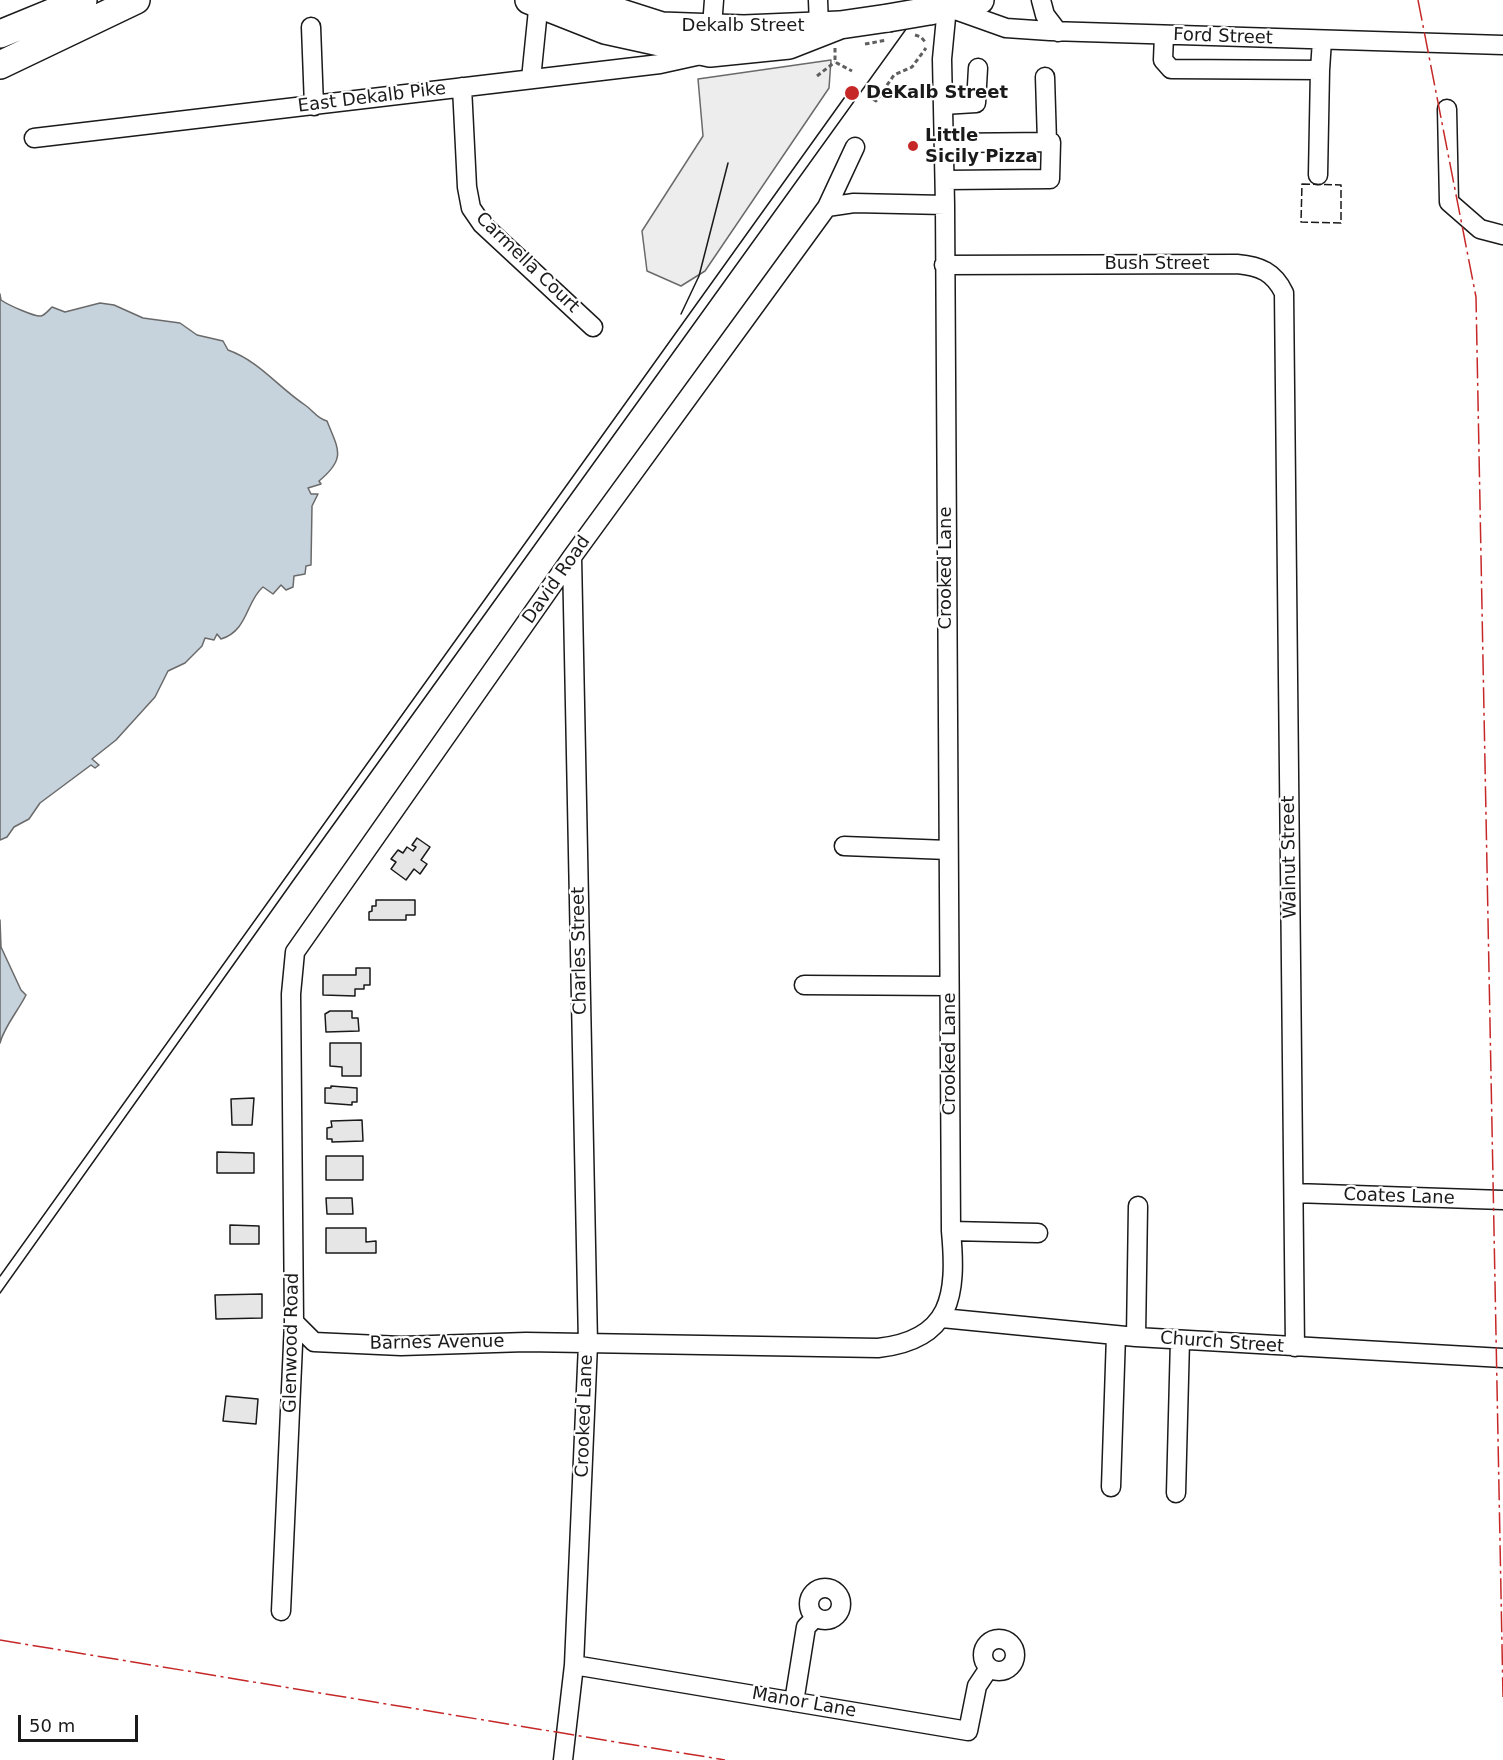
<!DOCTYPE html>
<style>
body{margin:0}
#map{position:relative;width:1503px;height:1760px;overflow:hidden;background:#fff;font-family:"DejaVu Sans",sans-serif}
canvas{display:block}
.scale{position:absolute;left:18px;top:1715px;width:120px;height:27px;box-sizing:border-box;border:3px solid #1a1a1a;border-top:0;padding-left:8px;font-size:18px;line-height:21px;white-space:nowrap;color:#1a1a1a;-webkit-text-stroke:4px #fff;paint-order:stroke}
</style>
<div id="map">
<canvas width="1503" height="1760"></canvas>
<div class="scale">50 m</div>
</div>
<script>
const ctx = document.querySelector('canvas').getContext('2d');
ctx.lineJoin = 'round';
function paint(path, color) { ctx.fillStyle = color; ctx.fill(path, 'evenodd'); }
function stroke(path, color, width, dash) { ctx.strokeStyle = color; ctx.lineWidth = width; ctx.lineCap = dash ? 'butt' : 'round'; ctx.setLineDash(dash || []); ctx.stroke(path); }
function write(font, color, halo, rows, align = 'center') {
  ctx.font = font + ' "DejaVu Sans",sans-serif'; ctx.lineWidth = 4.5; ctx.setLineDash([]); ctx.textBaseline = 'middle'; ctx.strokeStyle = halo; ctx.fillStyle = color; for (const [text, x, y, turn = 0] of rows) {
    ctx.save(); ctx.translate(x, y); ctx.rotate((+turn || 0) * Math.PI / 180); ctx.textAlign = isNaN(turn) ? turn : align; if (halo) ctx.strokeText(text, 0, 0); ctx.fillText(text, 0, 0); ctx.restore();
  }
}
const parking = new Path2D(`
 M831 60 829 88 705 271 681 286 647 271 642 231 703 136 698 79Z`);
paint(parking, '#ededed');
stroke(parking, '#6a6a6a', 1.5);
const water = new Path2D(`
 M0 294 1 300C8 305 35 317 41 316 45 315 49 310 52 307L65 312 100 303 114 305 143 318 180 323 197 335 223 341 228 350C259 361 278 387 305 405 314 411 316 418 327 421 338 449 347 458 319 481L321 484 308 488 311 494H318L312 506 311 565 306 566 305 574 294 576 293 587 286 590 281 585 273 594 263 587C246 601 248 631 221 639L217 634 214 640 205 638 202 646 185 663 168 671 155 697 116 740 92 759 99 765 95 768 91 765 40 803 29 819 14 827 7 837 0 840Z
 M0 920 1 947 21 990 26 995C18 1011 4 1027 0 1043Z`);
paint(water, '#c6d2dc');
stroke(water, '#6a6a6a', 1.5);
const building = new Path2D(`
 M417 838 430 847 421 860 427 864 420 874 414 869 406 880 391 869 396 862 391 859 398 850 403 853 407 847 413 851 416 847 412 845Z
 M376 900H415V915H406V920H369V912L372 911V906H376Z
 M356 968H370V985H364V989H355V996L323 995V975H356Z
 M330 1011H352V1018H358L359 1031 326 1032 325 1014Z
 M330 1043H361V1076H342V1067L330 1066Z
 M331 1086 357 1088V1102H352V1105L325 1103V1088H331Z
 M254 1098 252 1125H232L231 1099Z
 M362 1120 363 1141 332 1142V1139H327V1128L332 1127 331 1121Z
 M217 1152 254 1153V1173H217Z
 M326 1156H363V1180H326Z
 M326 1198H352L353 1214H327Z
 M230 1225 259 1226V1244H230Z
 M326 1228H366V1242L376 1241V1253H326Z
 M262 1294V1318L216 1319 215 1295Z
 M226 1396 258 1399 256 1424 223 1421Z`);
paint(building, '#e6e6e6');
stroke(building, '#1a1a1a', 1.5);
const minor = new Path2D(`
 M818 0 819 26
 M1041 0 1045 15 1058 32
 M311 27 314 106
 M1164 35 1163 60 1171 69 1320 70 1322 40
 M1045 77 1047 142
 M531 79 539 0
 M462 87 467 187 471 208 482 224 593 327
 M943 105 976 103 978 68
 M1447 109 1449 202 1480 229 1503 235
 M34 138 660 64 710 53 714 0
 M944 143 1051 142 1050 179 945 180
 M1318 175 1320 70
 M827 207 855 147
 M944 265 1237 264C1260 266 1274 272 1284 293L1295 1347
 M844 846 948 850
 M804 985 949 986
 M1294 1193 1503 1200
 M951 1231 1038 1233
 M942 1318 1136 1337 1503 1358
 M294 1322 314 1342 401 1346 526 1342 878 1348C952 1340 957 1295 951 1231L945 205 942 59 947 7 1006 28 1050 31 1503 45
 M1136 1337 1138 1206
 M1111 1487 1116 1335
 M1176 1493 1180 1340
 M809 1604a16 16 0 1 1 32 0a16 16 0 1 1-32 0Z
 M281 1611 294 1322 291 994 295 952 572 557 827 207 854 203 945 205
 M983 1655a16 16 0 1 1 32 0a16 16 0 1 1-32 0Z
 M574 1665 968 1731 977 1686 989 1668
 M794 1702 806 1627 816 1617
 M563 1760 574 1665 588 1344 572 557`);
const highway = new Path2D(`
 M529 0 605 30 710 53 789 45 840 25
 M580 0 662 26 744 29 840 25 888 18
 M929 11 980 0
 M0 34 83 0
 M0 65 136 0`);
stroke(minor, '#1a1a1a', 21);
stroke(highway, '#1a1a1a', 30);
stroke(new Path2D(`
 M915 35 921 37 926 43
 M835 48V62L852 71
 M817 76 835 62
 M867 95 876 101 894 75 912 67 926 48`), '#5f5f5f', 3, [4.5, 3]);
stroke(minor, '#fff', 18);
stroke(highway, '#fff', 27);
stroke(new Path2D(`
 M895 29 916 0
 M681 314 699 276 728 163
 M0 1276 847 94
 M0 1293 295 878 927 0`), '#1a1a1a', 1.5);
const highwayBridge = new Path2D(`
 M888 18 929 11`);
stroke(highwayBridge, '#1a1a1a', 30, []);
stroke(new Path2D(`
 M865 44 887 40`), '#5f5f5f', 3, [4.5, 3]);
stroke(highwayBridge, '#fff', 27);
stroke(new Path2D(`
 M1302 184 1341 185V223L1301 222Z`), '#1a1a1a', 1.5, [8, 3]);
stroke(new Path2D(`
 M1418 0 1476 297 1503 1697
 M0 1640 725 1760`), '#c62828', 1.5, [21, 4.5, 3, 4.5]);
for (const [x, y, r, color] of [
 [852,93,8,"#c62828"],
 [913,146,6,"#c62828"]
]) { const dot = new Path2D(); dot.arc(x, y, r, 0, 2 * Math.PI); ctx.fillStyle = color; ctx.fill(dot); stroke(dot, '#fff', 2); }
write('18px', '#1a1a1a', '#fff', [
 ["Dekalb Street",743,26],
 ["Ford Street",1223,37,2],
 ["East Dekalb Pike",372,98,-7],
 ["Carmella Court",527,263,44],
 ["Bush Street",1157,264],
 ["Crooked Lane",946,568,-90],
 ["David Road",557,580,-55],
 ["Walnut Street",1290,857,-91],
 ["Charles Street",580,951,-91],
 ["Crooked Lane",950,1054,-90],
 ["Coates Lane",1399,1197,2],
 ["Glenwood Road",292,1343,-89],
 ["Barnes Avenue",437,1343,-1],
 ["Church Street",1222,1343,4],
 ["Crooked Lane",585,1416,-88],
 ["Manor Lane",804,1703,10]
]);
write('bold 18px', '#1a1a1a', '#fff', [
 ["DeKalb Street",866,93],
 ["Little",925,136],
 ["Sicily Pizza",925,157]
], 'left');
</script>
